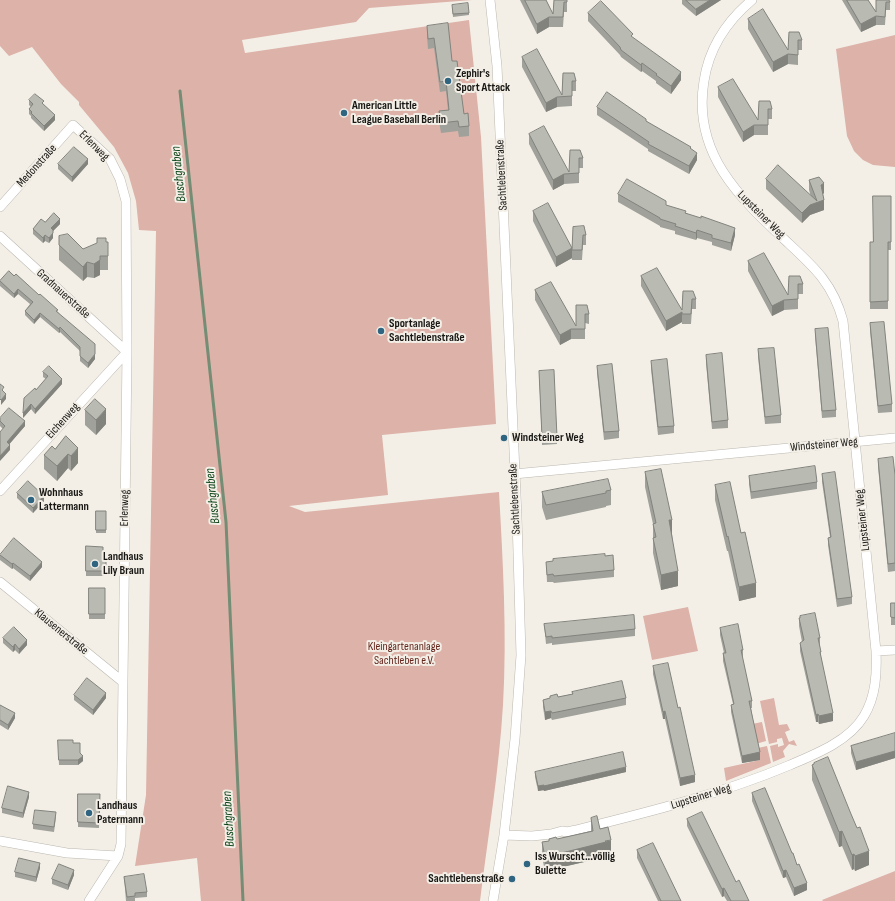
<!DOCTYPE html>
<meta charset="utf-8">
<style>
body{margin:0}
canvas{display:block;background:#f3efe7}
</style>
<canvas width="895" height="901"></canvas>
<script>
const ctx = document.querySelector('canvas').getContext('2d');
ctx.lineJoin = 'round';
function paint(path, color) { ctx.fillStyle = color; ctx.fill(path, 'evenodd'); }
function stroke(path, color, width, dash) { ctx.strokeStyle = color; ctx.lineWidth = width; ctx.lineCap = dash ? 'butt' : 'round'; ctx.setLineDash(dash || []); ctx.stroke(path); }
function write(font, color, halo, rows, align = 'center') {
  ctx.font = font + ' "Sofia Sans Condensed",sans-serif'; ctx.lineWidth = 4; ctx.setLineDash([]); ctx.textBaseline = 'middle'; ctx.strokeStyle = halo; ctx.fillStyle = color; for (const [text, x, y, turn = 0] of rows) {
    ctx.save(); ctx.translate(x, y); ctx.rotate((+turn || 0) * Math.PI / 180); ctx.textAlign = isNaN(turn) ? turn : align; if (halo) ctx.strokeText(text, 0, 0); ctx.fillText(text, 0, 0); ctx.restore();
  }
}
paint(new Path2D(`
 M0 0H472L369 8 356 22 242 40 245 53 469 20 481 137 496 424 382 435 388 495 289 506 305 512 499 492C503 563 507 634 503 705 499 771 488 836 480 901H201L197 858 135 866 146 795 156 231 139 230 136 201 128 173 114 147 79 105V102L61 84 32 47 9 56 0 46Z
 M895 35V167L873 165 863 160 854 151 847 136 836 49Z
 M688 607 698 651 652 660 643 616Z
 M774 698 779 725 787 724 790 730 785 732 789 742 794 740 797 746 789 744 783 751 785 757 773 762 770 746 778 744V747L784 745 782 738 777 739V742L769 744 760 701Z
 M762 722 766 741 756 744 752 724Z
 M767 746 771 763 726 781 724 768 760 760 758 748Z
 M895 871V901H823L822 900Z`), '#ddb2a9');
stroke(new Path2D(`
 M180 91 226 522 243 901`), '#748d74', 3);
const street = new Path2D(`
 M490 0 497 66 517 518 521 655 515 739 504 835 493 901
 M0 207 73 125 110 159 120 179 126 201 127 352 121 844 118 856 89 901
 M0 236 127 352 0 491
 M514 474 895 438
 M0 582 123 682
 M876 651 895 650
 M504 835 532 836 551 834 562 831 567 832 576 830C649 812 721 794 790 765 816 754 849 741 864 716 876 696 877 673 876 651L843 321C833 283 813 266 786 241 739 197 692 153 704 81 709 48 727 21 752 0
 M0 841 67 853 118 856`);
stroke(street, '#bbb8b0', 10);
stroke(street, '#fff', 9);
paint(new Path2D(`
 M520 0H546L553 14 554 0 567 2V12H564L563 27H549L537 34Z
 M682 0H721L696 16 682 4Z
 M842 0H868L876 12V0L890 2V10H886L885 25H876L861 32Z
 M452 8 469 13V15L453 17Z
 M588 13 633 38 681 80 671 94 656 83V81L642 71 641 72 621 57 620 55 588 21Z
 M748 19 788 50 789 32 802 40V50H798V65L788 64 773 72 748 29Z
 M427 26 452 61 464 114 469 126V136L459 137 458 131 441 133 439 121V111L448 110 446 91 440 92 434 48 428 49 427 36Z
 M522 57 562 95 563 73 576 81V91H572V106L557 107 546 112 522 67Z
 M718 87 758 120 759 101 772 109V119H768V135H754L743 142 718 97Z
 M29 100 44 105 55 120 44 131 31 118V116L29 114V109L31 107 29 105Z
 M597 107 646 121 691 149 697 160 689 174 648 151V149L597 115Z
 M529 134 569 172 580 150 583 158V168H579V183L564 184 553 190 529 144Z
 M58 164H88L72 182 58 169Z
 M766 179 811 197 809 190V180L824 193 823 194 824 210 810 215 802 223 766 189Z
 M618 194 666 205 686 213 735 235 731 251 712 245V242L697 238 696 240 675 234V231L660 227V226L618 202Z
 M891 196V250H888V309H870V242H873Z
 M533 211 572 258 556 267 533 221Z
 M45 222 60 224 53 231V238L49 243 45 241 43 243 33 234V229Z
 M584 226 586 235V245H583L582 260H572V250Z
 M59 236 83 249 106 242H108V270H100V275L94 278 87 277 83 281 59 260Z
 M748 261 788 295 789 276 803 284V294H798V309L784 310 772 316 748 271Z
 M9 271 58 312 95 359 88 368 80 361V351L60 332 59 333 40 317 34 324 25 315V311L30 304 18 294 14 298 0 286V281Z
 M641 276 682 310 683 291 696 299V309H692L691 324H682V322L666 331 641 286Z
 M535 290 576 326V305L589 314V324L585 323V339H571L560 345 535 300Z
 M870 323 892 404V412L878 413 870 331Z
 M815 329 836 410V417L822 418 815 336Z
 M758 349 781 415V423L765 424 758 357Z
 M706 355 728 420V428L712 429 706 363Z
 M651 361 674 426V433L658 435 651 369Z
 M597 366 619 431V438L604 440 597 373Z
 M539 371 557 437V444L542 445Z
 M43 372 62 384 35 414 31 409 23 418 36 390 46 379 43 377Z
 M85 410 106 424 96 435 85 425Z
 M0 418 25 426 9 444 10 450 3 429 0 426Z
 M66 436 78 463 71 471 68 468 57 481 44 469V455L55 449Z
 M878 459 895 475V571L888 572 878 467Z
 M645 472 672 534 678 586 661 590 653 553V524L645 487Z
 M822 474 852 597V604L837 607 828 545V538L830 537 822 482Z
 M749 476 817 482V489L751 499 749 484Z
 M715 485 741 533 756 597 739 601 728 551H727L715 500Z
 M611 490V505L606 506V507L546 520 542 507V492Z
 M17 493 44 501 33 513 17 498Z
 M96 511H106V533H96Z
 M86 546 103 559H106V576H86Z
 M0 555 42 567 30 581 13 568 12 569 0 560Z
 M605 556 614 570V577L554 583 553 582H547L546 562Z
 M89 588H105V619H89Z
 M891 603H895V625H891Z
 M800 616 820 638V646L821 657 833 721 819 724 818 722H816L800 651V643L802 642 799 626V618H800Z
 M544 624 635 629V636L552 645V643L546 644Z
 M720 628 743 650V657H742L752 701V708H751L760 760 742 763 731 712V705L733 704 723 661V653H724L720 635Z
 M3 638 27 645 19 654 15 650 13 652 3 643Z
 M653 666 678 708 695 782 680 786 665 719H663L653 674Z
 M572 692 626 698V705L552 720 551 718 545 720 543 707V700L550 698V696L558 697 572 694Z
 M74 695 106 698 93 715 74 700Z
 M0 705 15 718 8 730 0 725Z
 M895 734V758L856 770 851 753V746Z
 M58 740 80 753 83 761 78 765H59Z
 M814 763 869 865 855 871 854 869 852 870 842 846 839 847 812 780V765L814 764Z
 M535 772H626L544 791V790L538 791 535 777Z
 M752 793 792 853 807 890 794 896 786 877 783 878 752 801Z
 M78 794H100L99 828 78 827Z
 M29 797 23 818 2 813V808Z
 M56 817 54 832 33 829V824Z
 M591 818 600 829 611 854 606 855V857L545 871 542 857V842L549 841V839H557L591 831Z
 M687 819 736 882 749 901H727L724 896 722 897 687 826Z
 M637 850 681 901H658L637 858Z
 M40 868 36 882 15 877V872Z
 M74 875 68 890 52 884V879Z
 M124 877 147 892V897L135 898V901H126Z`), '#9fa19a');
paint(new Path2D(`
 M710 0H721L696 16V9Z
 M876 16V25L861 32V24Z
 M549 17V27L537 34V24Z
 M788 54V64L773 72V62Z
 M642 63V71L641 72V65Z
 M681 72V80L671 94V86Z
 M557 97V107L546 112V103Z
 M55 115V120L44 131V126Z
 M754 125V135L743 142V132Z
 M697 153V160L689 174V166Z
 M88 159V164L72 182V177Z
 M564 174V184L553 190V180Z
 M824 183V193L821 195V185Z
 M824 200V210L810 215 802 223V213L810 205Z
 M60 219V224L51 233V228Z
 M735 228V235L731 251V243Z
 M697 230V238L696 240V233Z
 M53 233V238L49 243V238Z
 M45 235V241L43 243V238Z
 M572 248V258L556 267V257Z
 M100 256V275L94 278V264Z
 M87 262V277L83 281V267Z
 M18 289V294L14 298V294Z
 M784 300V310L772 316V306Z
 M682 312V322L666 331V321Z
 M40 313V317L34 324V320Z
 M60 327V332L59 333V329Z
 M571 329V339L560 345V335Z
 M95 354V359L88 368V363Z
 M62 379V384L35 414V409Z
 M6 394V399L1 405V400Z
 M31 404V409L23 418V413Z
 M106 409V424L96 435V420Z
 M25 421V426L7 447V442Z
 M10 445V450L0 461V456Z
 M78 448V463L71 471V456Z
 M68 454V468L57 481V466Z
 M44 496V501L33 513V508Z
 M669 520H672V534L669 535Z
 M42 562V567L30 581V576Z
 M13 563V568L12 569V564Z
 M678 571V586L661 590V575Z
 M756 583V597L739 601V587Z
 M27 640V645L19 654V649Z
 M15 644V650L13 652V647Z
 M106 693V698L93 715V710Z
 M551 711V718L545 720V712Z
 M665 711V719H663V712Z
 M15 713V718L8 730V725Z
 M833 713V721L819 724V716Z
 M818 714V722H816V715Z
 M895 751V758L856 770V762Z
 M760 752V760L742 763V756Z
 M83 756V761L78 765V760Z
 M626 767V772L544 791V786Z
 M695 775V782L680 786V778Z
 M544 785V790L538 791V786Z
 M29 792V797L23 818V813Z
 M842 831V846L839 847V832Z
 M611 840V854L606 855V857L545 871V857Z
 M869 851V865L855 871V856Z
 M854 854V869L852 870V855Z
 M40 863V868L36 882V877Z
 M74 870V875L68 890V885Z
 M786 870V877L783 878V871Z
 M807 883V890L794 896V888Z
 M724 888V896L722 897V889Z`), '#82837d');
const building = new Path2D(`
 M525 0H546L553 14 554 0H567V2H564L563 17H549L537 24Z
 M686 0H710L696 9Z
 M847 0H868L876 12V0H889L890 2H886L885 17 876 16 861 24Z
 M601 1 633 34 631 36 681 72 671 86 656 75 657 74 642 63 641 65 621 50 620 47 588 13Z
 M468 3 469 13 453 14 452 5Z
 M763 9 788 50 789 32H799L802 40H798V55L788 54 773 62 748 19Z
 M448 23 452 61H457L464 114 468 113 469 126 459 127 458 121 441 123 439 111 449 110 446 81 440 82 434 38 428 39 427 26Z
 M537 49 562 95 563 73H574L576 81H572V96L557 97 546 103 522 57Z
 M733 79 758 120 759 101H770L772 109H768V125H754L743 132 718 87Z
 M607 92 646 119V121L691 147 690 148 697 153 689 166 648 144 649 142 597 107Z
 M35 94 44 101 42 103 55 115 44 126 31 113 32 112 29 109 33 104 29 100Z
 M544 126 569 172 570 150H580L583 158H579V173L564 174 553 180 529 134Z
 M74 147 88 159 72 177 58 164Z
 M778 165 817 201 809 180 819 177 824 183 821 185 824 200 810 205 802 213 766 179Z
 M627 179 666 201V205L686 211 685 213 701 218V216L735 228 731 243 712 238V235L697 230 696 233 675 226 676 224 660 219V218L618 194Z
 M873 196H891V242H888V301L870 302V242H873Z
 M548 203 572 248 556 257 533 211Z
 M54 213 60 219 51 228 53 230V233L49 238 45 235 43 238 33 229 41 219 45 222Z
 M584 226 586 235H583L582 250H572L573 227Z
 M68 234 83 249 97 243V238H106V242H108V256H100V260L94 264 87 262 83 267 59 245V236Z
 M764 253 788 295 789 276H800L803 284H798V299L784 300 772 306 748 261Z
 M657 268 682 310 683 291H693L696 299H692L691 314H682V312L666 321 641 276Z
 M9 271 14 276 16 274 39 295 40 294 58 310 56 311 95 344V354L88 363 80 356V347L60 327 59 329 40 313 34 320 25 311 33 302 18 289 14 294 0 281Z
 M551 282 576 326V305H587L589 314H585V329H571L560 335 535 290Z
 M884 322 892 404 878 406 870 323Z
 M828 328 836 410 822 411 815 329Z
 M774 348 781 415 765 417 758 349Z
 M722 353 728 420 712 422 706 355Z
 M667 359 674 426 658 427 651 361Z
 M612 364 619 431 604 432 597 366Z
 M49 366 62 379 35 409 31 404 23 413 24 398 35 388 36 390 48 376 43 372Z
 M554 370 557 437H542L539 371Z
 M0 384 4 387 2 390 6 394 1 400 0 399Z
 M95 399 106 409 96 420 85 410Z
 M9 408 25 421 7 442 10 445 0 456V432L5 426 0 421V418Z
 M66 436 78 448 71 456 68 454 57 466 44 455 52 446 55 449Z
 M893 457 895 475V563L888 564 878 459Z
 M815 466 817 482 751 492 749 476Z
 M661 469 672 520H669L678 571 661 575 653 538 656 537 653 524 656 523 645 472Z
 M835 472 852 597 837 599 828 538 831 537 822 474Z
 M608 479 611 490 606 491V493L546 505 542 492Z
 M28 481 44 496 33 508 17 493Z
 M730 482 741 533 745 532 756 583 739 587 728 536 727 537 715 485Z
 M96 511H106V530H96Z
 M14 538 42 562 30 576 13 563 12 564 0 555Z
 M86 546 103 547V559H106V571H86Z
 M605 554V556L613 555 614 570 554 576 553 574 547 575 546 562 553 561V559Z
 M89 588H105V614H89Z
 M891 603H895V618L891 617Z
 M815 613 820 638H818L821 652H820L833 713 819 716 818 714 816 715 800 643 804 640 799 618H800V616Z
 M634 615 635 629 552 638V636L546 637 544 624Z
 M738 624 743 650H741L752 701H749L760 752 742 756 731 705 734 704 723 653H726L720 628Z
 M14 627 27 640 19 649 15 644 13 647 3 638Z
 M668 663 678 708 680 707 695 775 680 778 665 711 663 712 653 666Z
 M87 678 106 693 93 710 74 695Z
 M622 681 626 698 552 713 551 711 545 712 543 700 550 698V696L557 694 558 697 573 694 572 692Z
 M0 705 15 713 8 725 0 720Z
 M895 733V751L856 762 851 746Z
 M58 740H73V743H80V753L83 756 78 760H59Z
 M623 752 626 767 544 786V785L538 786 535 772Z
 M828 757 851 814 857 828 860 827 869 851 855 856 854 854 852 855 842 831 839 832 812 765 814 764V763Z
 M8 786 29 792 23 813 2 808Z
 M765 788 792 853H793L797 865 799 864 807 883 794 888 786 870 783 871 752 793Z
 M78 794H100L99 823 78 822Z
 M35 810 56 812 54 827 33 824Z
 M702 812 736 882 739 880 749 901H731L724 888 722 889 687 819Z
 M597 816 600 829 608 827 611 840 605 841 606 842 545 857 542 842 549 841V839L556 837 557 839 593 831 591 818Z
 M653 843 681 901H661L637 850Z
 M19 858 40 863 36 877 15 872Z
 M59 864 74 870 68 885 52 879Z
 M144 874 147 892 135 893V896L127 897 124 877Z`);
paint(building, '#b9bbb3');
stroke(building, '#82837d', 1);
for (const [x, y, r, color] of [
 [448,81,4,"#2f6580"],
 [344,113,4,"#2f6580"],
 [381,331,4,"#2f6580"],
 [504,438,4,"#2f6580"],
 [31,500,4,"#2f6580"],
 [95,564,4,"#2f6580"],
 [89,813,4,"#2f6580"],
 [527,864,4,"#2f6580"],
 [512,879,4,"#2f6580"]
]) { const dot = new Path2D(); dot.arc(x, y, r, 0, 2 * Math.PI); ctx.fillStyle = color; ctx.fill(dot); stroke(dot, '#f3efe7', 1.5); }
write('bold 12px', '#181714', '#f3efe7', [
 ["Zephir's",456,74],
 ["Sport Attack",456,88],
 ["American Little",352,106],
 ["League Baseball Berlin",352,120],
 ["Sportanlage",389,324],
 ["Sachtlebenstraße",389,338],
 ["Windsteiner Weg",512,438],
 ["Wohnhaus",39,493],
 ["Lattermann",39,507],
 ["Landhaus",103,557],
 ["Lily Braun",103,571],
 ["Landhaus",97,806],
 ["Patermann",97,820],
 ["Iss Wurscht...völlig",535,857],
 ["Bulette",535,871],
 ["Sachtlebenstraße",504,879,"right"]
], 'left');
write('12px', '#181714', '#f3efe7', [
 ["Erlenweg",94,146,45],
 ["Medonstraße",37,166,-48],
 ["Sachtlebenstraße",502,175,-93],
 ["Lupsteiner Weg",761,215,45],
 ["Gradnauerstraße",63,294,42],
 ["Eichenweg",63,421,-48],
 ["Windsteiner Weg",824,445,-5],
 ["Sachtlebenstraße",515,499,-93],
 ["Erlenweg",125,508,-89],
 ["Lupsteiner Weg",863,520,-96],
 ["Klausenerstraße",61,632,39],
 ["Lupsteiner Weg",701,797,-17]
]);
write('12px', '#64251c', '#f3efe7', [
 ["Kleingartenanlage",404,647],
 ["Sachtleben e.V.",404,661]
]);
write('italic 13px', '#003b0e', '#f3efe7', [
 ["Buschgraben",179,174,-96],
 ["Buschgraben",213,496,-96],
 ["Buschgraben",229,819,-93]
]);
</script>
